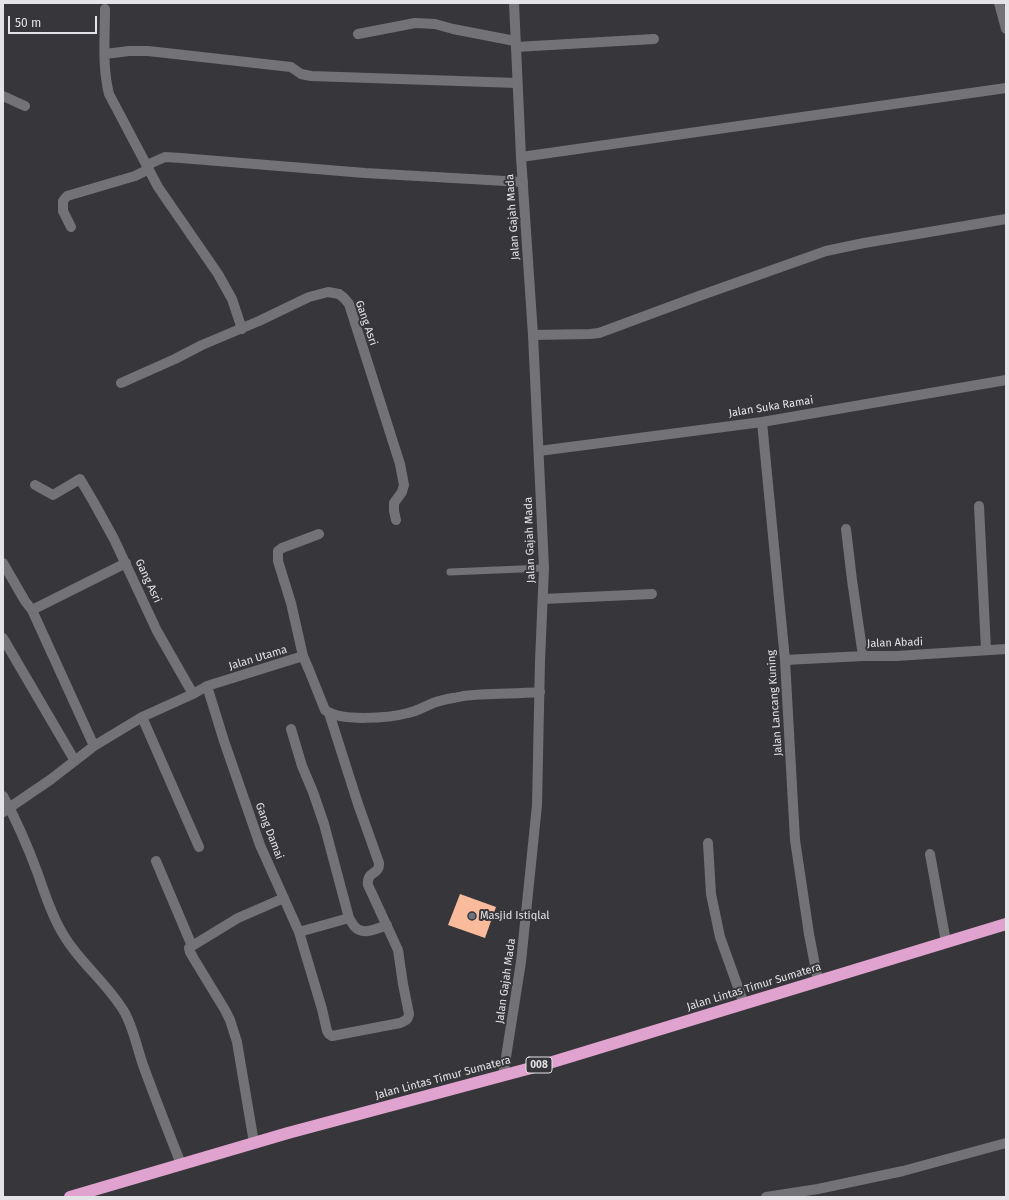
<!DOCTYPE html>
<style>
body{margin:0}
#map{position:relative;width:1009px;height:1200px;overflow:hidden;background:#37363a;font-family:"Fira Sans",sans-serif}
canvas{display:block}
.frame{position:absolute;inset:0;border:4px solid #e4e3e6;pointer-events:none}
.scale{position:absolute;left:8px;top:16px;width:89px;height:18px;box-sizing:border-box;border:2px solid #e4e3e6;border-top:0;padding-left:5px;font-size:12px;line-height:14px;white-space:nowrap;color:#e4e3e6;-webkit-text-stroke:3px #37363a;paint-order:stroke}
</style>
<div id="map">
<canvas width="1009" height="1200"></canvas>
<div class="frame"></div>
<div class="scale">50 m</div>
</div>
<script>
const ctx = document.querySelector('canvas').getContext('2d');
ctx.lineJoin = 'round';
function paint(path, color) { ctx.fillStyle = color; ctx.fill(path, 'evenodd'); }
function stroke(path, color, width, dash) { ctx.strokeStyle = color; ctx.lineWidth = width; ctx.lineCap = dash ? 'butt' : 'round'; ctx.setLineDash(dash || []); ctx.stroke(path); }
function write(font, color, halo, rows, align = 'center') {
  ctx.font = font + ' "Fira Sans",sans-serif'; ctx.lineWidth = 4; ctx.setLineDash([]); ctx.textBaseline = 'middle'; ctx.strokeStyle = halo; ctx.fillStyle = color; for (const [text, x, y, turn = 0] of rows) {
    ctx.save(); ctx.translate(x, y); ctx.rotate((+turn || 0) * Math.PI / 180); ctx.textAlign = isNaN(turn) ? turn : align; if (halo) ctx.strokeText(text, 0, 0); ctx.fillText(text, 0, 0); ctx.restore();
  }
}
paint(new Path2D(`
 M460 894 496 907 485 938 448 925Z`), '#f9bb9b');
stroke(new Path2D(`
 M450 572 544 568`), '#737277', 7);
stroke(new Path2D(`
 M999 3 1006 29
 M105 9C105 37 102 66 109 94L158 187 218 274 232 299 242 329
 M358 34 415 23 435 24 453 29 515 41
 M516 47 654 39
 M105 54 129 51H148L291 67 301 74 311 76 517 83
 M3 96 25 106
 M521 157 1006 88
 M147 165 165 157 181 158 365 173 523 182
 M71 227 63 211V201L67 196 135 176 149 169
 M533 335 590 334 599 333 699 296 826 251 864 243 1006 219
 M121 383 175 359 202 345 259 321 309 297 328 292 339 294 344 298 349 304 400 464 404 485 402 492 394 503V511L396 520
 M762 422 785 660 795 840 809 934 818 981
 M539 451 762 422 1006 380
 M35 485 53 495 80 479 93 501 114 539 157 631 193 694
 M979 506 986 650
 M846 529 852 580 863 656
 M3 563 25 601 32 610 94 746
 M543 599 652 594
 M32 610 126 563
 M3 638 75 761
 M303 656 291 603 278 561V551L282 548 319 534
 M785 660 863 656H896L1006 649
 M207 686 224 741 260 845 299 932 322 1009 327 1031 329 1034 332 1036 400 1023C405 1021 408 1020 409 1014L403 984 398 950 368 885C366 871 380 875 379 863L358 804 329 713
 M142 717 199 847
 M291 729 302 766 313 792 324 824 349 918C351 921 353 925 355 927 363 936 378 928 387 925
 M3 796C17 821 28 847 38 874 44 892 50 910 59 927 76 960 107 982 125 1013 134 1030 137 1048 143 1065 155 1098 168 1131 181 1164
 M3 812 50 780 94 746 142 717 193 694 207 686 303 656 309 670 325 710C341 722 389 718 408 713 418 711 427 705 436 702 445 699 455 698 463 696 487 693 515 694 540 692
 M708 843 711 894 720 937 744 1004
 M930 854 946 942
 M156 861 192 946
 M299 932 349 918
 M254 1143 237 1042 230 1020 225 1010 194 959 190 952 189 948 192 946 238 918 284 898
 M766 1197 818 1189 903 1171 1006 1143`), '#737277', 10);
stroke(new Path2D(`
 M503 1076 521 962 537 805 540 661 544 568 533 335 521 157 514 3`), '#737277', 10);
stroke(new Path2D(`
 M70 1197 288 1133 546 1064 1006 924`), '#e0a2ce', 12);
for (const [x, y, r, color] of [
 [472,916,4,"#6b7280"]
]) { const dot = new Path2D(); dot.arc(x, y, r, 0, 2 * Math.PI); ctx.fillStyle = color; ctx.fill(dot); stroke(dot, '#37363a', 1.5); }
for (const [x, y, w] of [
 [539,1065,26]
]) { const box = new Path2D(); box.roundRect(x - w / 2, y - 8, w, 16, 3); ctx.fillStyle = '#37363a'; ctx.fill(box); stroke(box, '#e4e3e6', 1); }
write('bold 10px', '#e4e3e6', null, [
 ["008",539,1065]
]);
write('11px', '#e4e3e6', '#37363a', [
 ["Jalan Gajah Mada",513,217,-94],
 ["Gang Asri",366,323,71],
 ["Jalan Suka Ramai",771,407,-9],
 ["Jalan Gajah Mada",530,540,-92],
 ["Gang Asri",148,581,65],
 ["Jalan Abadi",895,643,-2],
 ["Jalan Utama",258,658,-17],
 ["Jalan Lancang Kuning",775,703,-94],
 ["Gang Damai",269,831,69],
 ["Jalan Gajah Mada",506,981,-82],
 ["Jalan Lintas Timur Sumatera",754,987,-17],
 ["Jalan Lintas Timur Sumatera",443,1078,-15]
]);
write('11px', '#e4e3e6', '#37363a', [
 ["Masjid Istiqlal",480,916]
], 'left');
</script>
